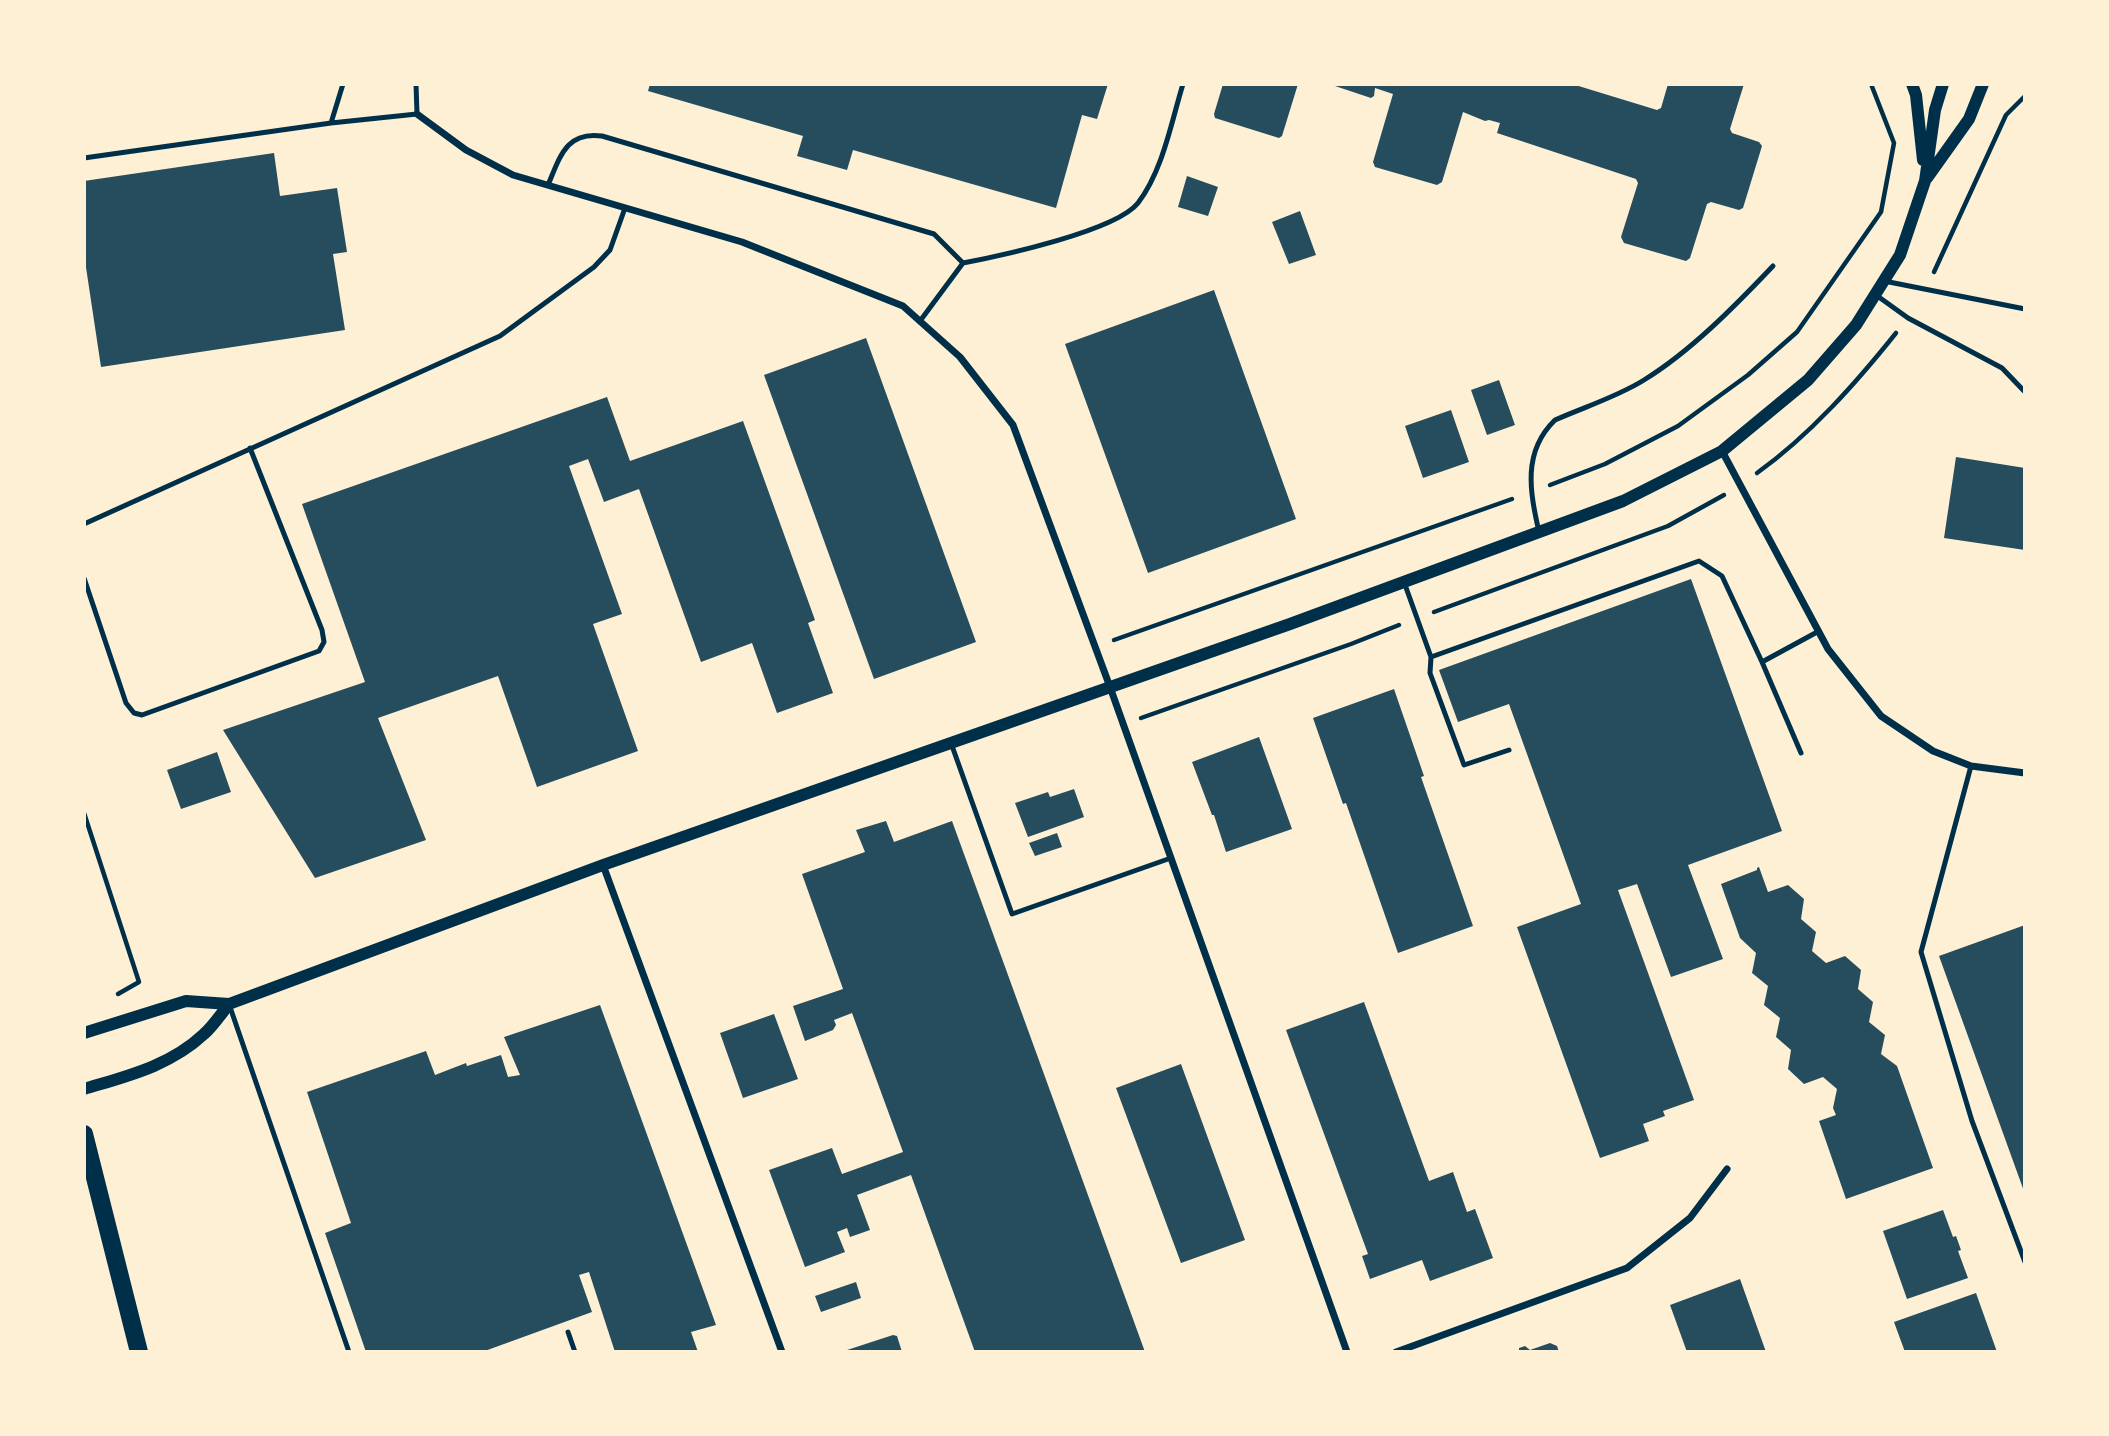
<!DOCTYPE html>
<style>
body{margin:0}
#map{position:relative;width:2109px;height:1436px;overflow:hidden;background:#fdf0d5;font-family:"IBM Plex Sans",sans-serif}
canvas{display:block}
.frame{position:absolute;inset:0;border:86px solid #fdf0d5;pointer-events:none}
</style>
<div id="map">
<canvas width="2109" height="1436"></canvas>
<div class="frame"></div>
</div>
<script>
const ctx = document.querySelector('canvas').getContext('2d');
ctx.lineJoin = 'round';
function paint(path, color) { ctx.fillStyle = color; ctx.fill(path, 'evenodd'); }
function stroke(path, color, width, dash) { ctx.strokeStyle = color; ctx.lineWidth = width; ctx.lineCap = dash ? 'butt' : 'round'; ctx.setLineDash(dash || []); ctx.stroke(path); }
paint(new Path2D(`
 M650 84H1108L1097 119 1082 115 1056 208 853 150 847 170 797 156 803 136 648 91Z
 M1223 84H1298L1282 136 1279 138 1215 118 1214 114Z
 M1329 84H1572L1657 110 1661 108 1668 84H1744L1730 129 1732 133 1759 142 1762 146 1743 208 1739 210 1711 202 1707 204 1690 258 1686 261 1624 243 1621 237 1638 183 1636 179 1497 133 1500 123 1489 120 1485 121 1463 112 1442 182 1437 185 1375 167 1373 162 1393 94 1375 88 1374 96 1371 98Z
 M274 153 280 196 337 188 347 252 333 254 345 330 101 367 84 254V181Z
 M1187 176 1218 187 1208 216 1178 207Z
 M1300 211 1316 255 1289 264 1272 222Z
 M1214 290 1296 519 1148 573 1065 344Z
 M866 338 976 642 874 679 764 375Z
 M1499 380 1515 425 1487 435 1471 390Z
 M607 397 630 461 743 421 815 620 808 623 833 693 777 713 752 643 701 662 639 489 604 502 588 459 569 466 622 614 593 624 638 751 537 787 498 676 378 718 426 840 315 878 223 730 365 682 302 504Z
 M1451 410 1469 462 1423 478 1405 426Z
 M1956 457 2025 468V550L1944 538Z
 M1691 579 1782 831 1688 865 1723 959 1671 977 1637 884 1618 890 1694 1100 1663 1111 1665 1116 1643 1124 1649 1141 1600 1158 1517 927 1581 904 1509 704 1458 722 1439 670Z
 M1394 689 1424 776 1421 777 1473 926 1398 953 1346 803 1343 804 1313 718Z
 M1259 737 1292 829 1226 852 1214 815H1212L1192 762Z
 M217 752 231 792 181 809 167 770Z
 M1074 789 1084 817 1028 837 1015 803 1048 792 1050 797Z
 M886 821 894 842 952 821 1145 1352H975L911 1175 857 1195 870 1230 850 1237 847 1228 837 1232 845 1252 805 1267 769 1170 832 1148 842 1174 903 1152 852 1013 834 1020 836 1025 833 1030 805 1041 793 1006 843 989 802 874 865 852 856 830Z
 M1057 833 1062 847 1035 856 1029 843Z
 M1759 867 1768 892 1788 885 1804 899 1801 919 1816 932 1812 951 1826 963 1845 956 1861 970 1858 989 1873 1002 1869 1022 1885 1035 1881 1054 1897 1066 1933 1168 1846 1199 1819 1121 1836 1115 1833 1108 1837 1089 1823 1077 1804 1084 1788 1069 1791 1050 1776 1037 1780 1018 1764 1005 1768 986 1752 973 1756 953 1740 938 1721 884 1757 870V868Z
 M2025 925V1194L1939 956Z
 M1364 1002 1429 1181 1453 1172 1467 1212 1475 1209 1493 1258 1430 1281 1422 1260 1370 1279 1362 1256 1368 1254 1286 1030Z
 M600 1005 716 1325 691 1332 698 1352H615L589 1272 579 1275 592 1312 482 1352H366L325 1233 351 1223 307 1092 426 1051 435 1075 466 1063 467 1066 501 1055 508 1077 520 1075 504 1037Z
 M774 1014 798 1079 743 1098 720 1033Z
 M1181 1064 1245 1240 1181 1263 1116 1088Z
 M1943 1210 1953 1237 1956 1236 1961 1250 1958 1251 1968 1278 1907 1299 1883 1231Z
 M1740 1279 1766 1352H1687L1670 1305Z
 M856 1282 861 1298 821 1312 815 1296Z
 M1976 1293 1997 1352H1905L1894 1322Z
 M893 1335 897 1336 902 1352H841Z
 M1550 1343 1557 1346 1559 1352H1519V1348L1525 1346 1530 1350Z`), '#264d5e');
stroke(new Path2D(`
 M1934 272 2006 115 2025 96
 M1757 473C1810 435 1856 383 1896 333
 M1550 485 1605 464 1678 426 1748 375 1797 332 1881 212 1894 143 1871 84
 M1434 612 1668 526 1724 495
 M1114 640 1512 499
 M1141 718 1351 644 1399 625
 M84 813 139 982 118 994`), '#003049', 4.5);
stroke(new Path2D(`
 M331 123 343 84
 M84 158 331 123 417 114 416 84
 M548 185C560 157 566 131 602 136L934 234 963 263
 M1884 281 2025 309
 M1876 295 1908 318 2002 368 2025 392
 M920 321 963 263C1000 256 1116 231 1138 203 1163 170 1171 123 1183 84
 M84 524 500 336 594 267 610 250 625 208
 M1539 532C1530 492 1522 452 1555 420 1584 407 1617 397 1644 380 1691 351 1735 306 1773 266
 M84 578 126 703 134 713 142 715 319 651 324 642 322 630 250 448
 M1404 582 1431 657 1699 561 1722 576 1762 662 1819 631
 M1431 657 1430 673 1464 765 1509 750
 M1762 662 1801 753
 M951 743 1012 914 1171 858
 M1971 766 1921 952 1972 1121 2025 1262
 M230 1007 349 1352
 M568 1332 575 1352`), '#003049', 5);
stroke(new Path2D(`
 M417 114 466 150 513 175 742 242 903 306 960 357 1013 425 1110 687 1347 1352
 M1722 451 1828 649 1881 716 1933 751 1971 766 2025 773
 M603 865 782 1352
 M1396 1352 1627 1268 1690 1218 1727 1169`), '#003049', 7);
stroke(new Path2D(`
 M1912 84 1916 95 1923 160
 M1927 178 1969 119 1983 84
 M84 1033 186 1001 229 1004 603 865 1290 624 1623 501 1722 451 1808 380 1856 325 1900 255 1925 181 1935 110 1943 84
 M84 1089C127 1076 170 1066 204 1034 213 1026 221 1014 229 1004`), '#003049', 12);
stroke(new Path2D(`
 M84 1134 139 1352`), '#003049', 18);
</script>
